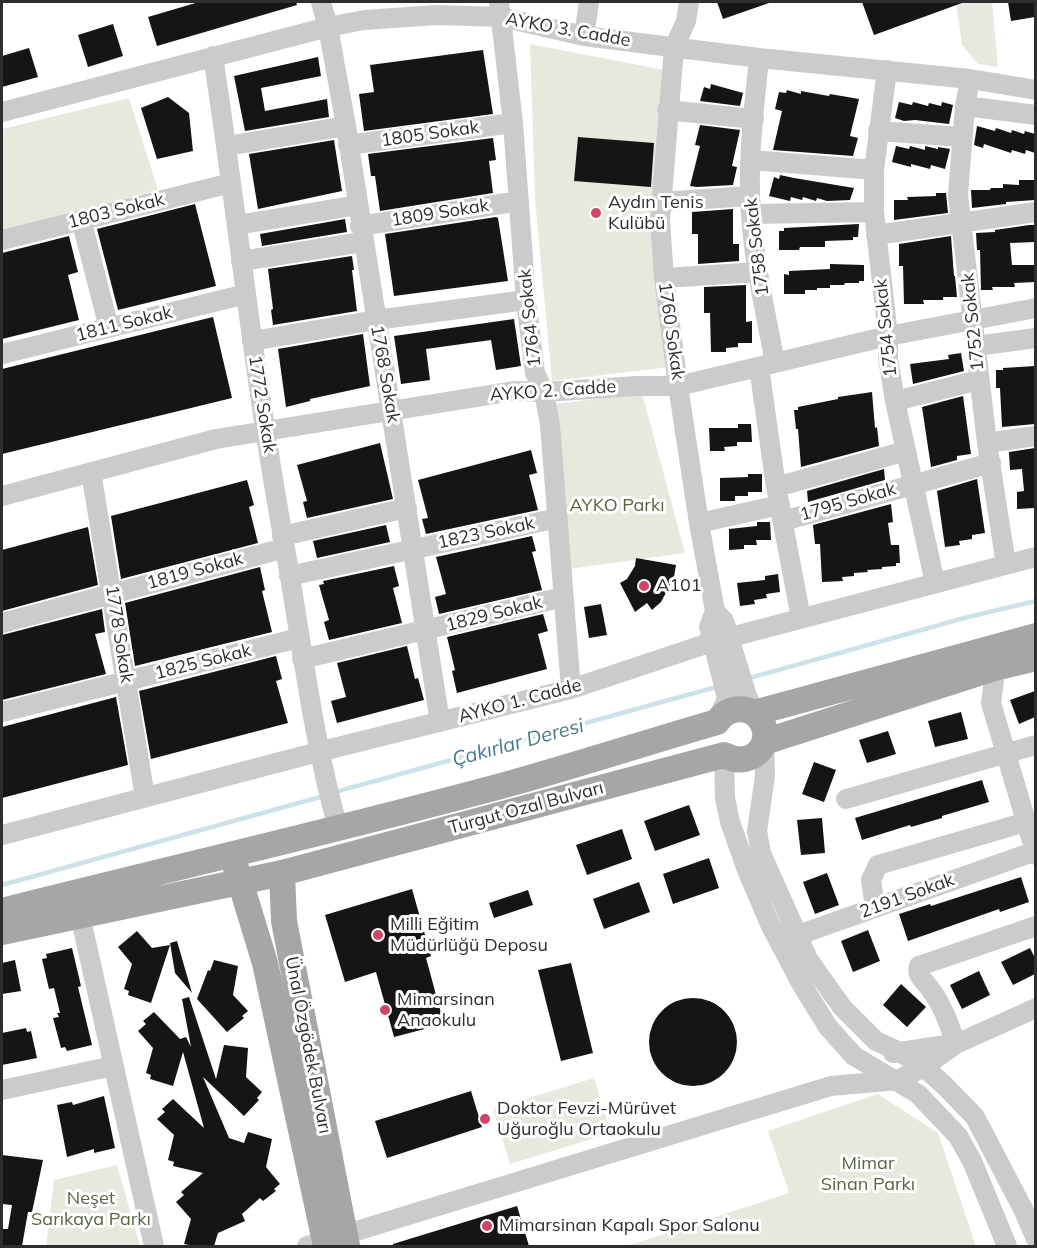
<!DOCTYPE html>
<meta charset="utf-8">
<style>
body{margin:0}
#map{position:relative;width:1037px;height:1248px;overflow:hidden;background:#fff;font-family:Mulish,sans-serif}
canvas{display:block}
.frame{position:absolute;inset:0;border:3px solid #2e2e2e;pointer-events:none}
</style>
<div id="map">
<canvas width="1037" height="1248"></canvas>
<div class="frame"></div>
</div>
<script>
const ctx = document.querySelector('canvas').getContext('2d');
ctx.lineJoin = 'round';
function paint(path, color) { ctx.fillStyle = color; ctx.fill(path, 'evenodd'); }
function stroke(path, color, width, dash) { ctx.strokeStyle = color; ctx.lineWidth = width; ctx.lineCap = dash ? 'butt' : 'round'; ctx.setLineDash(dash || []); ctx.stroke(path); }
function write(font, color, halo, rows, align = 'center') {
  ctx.font = font + ' Mulish,sans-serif'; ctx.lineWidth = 6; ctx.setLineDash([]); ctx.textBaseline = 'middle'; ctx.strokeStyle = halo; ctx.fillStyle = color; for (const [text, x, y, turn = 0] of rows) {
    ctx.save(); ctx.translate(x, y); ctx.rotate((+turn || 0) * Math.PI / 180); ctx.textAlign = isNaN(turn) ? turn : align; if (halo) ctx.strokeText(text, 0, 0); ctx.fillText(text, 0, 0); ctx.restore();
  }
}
paint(new Path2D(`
 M956 2H992L998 67 978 64 962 45Z
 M530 44 664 70 670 367 552 381 535 199Z
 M129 98 158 190 2 232V129Z
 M642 393 685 553 569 569 555 404Z
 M594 1078 611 1133 510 1164 493 1109Z
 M878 1094 938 1133 976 1246H627L789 1193 768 1131Z
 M117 1165 140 1246H46L54 1180Z`), '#e6eade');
stroke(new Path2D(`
 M746 679 968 617 1036 601
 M335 792 720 686
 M2 885 324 796`), '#cce2e8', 4.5);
paint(new Path2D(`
 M199 2H296L297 5 157 46 148 17Z
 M717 2H768L769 3 723 19Z
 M862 2H962V3L874 35Z
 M1008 2H1035V17L1011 21Z
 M113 24 123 56 88 67 78 35Z
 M29 48 38 77 2 87V56Z
 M483 50 493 114 364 131 359 94 374 92 370 65Z
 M318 57 321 76 261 88 265 111 327 99 329 117 245 131 234 76Z
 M711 84 743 93 740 106 700 101 704 87 710 89Z
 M787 90 801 94V91L829 96 830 94 859 99 850 136 858 138 853 156 773 150 782 111 775 109 779 92 786 93Z
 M168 97 189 113 193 151 157 159 141 108Z
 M899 102 912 105 913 102 928 106 929 103 941 106 942 102 953 105 949 124 915 120 904 121 895 118Z
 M700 125 740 130 732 166 737 167 733 185 697 187 690 186 700 146 695 145Z
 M977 126 995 131 996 128 1011 133 1012 130 1024 134 1025 131 1035 134V153L1026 150 1025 154 1012 150 1011 153 984 144 983 148 974 145Z
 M578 137 654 143 651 187 574 181Z
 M493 138 496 160 489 161 493 193 380 211 375 176H371L368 154Z
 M334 140 342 191 258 209 249 154Z
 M896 146 909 149 910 146 925 150V146L938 149V147L950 149 945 169 931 165 930 169 911 164V167L892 162Z
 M780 175 794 178 854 188 850 200 827 201 817 198 816 201 803 197 802 200 791 197 790 201 769 196 774 177 779 179Z
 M1019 180H1035V200L1006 202V204L972 208 971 190H990L991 188H1003V184L1019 185Z
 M936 193H946L948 213 894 220V200H908L907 197 936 196Z
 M195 204 216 286 118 310 97 229Z
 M733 209V244H739V261L698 264V234H692V212Z
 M496 217 498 218 508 281 394 296 385 234Z
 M345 219 347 232 262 246 260 234Z
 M859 224 858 237H853V240L825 241V247H800L799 250H779V231H784V228Z
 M1029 225H1035V242L1010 243 1012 265H1035V282L1014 283 1015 287H992L993 290H981L980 250H977L976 233 995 232V230Z
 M69 236 78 272 68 275 79 320 2 339V253Z
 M951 236 954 276H955L957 297H943V300H923L924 304H904L903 266H899V244Z
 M352 256 354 270H352L357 311 273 325 271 310 273 309 268 269Z
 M830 264 864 265V281H859V283H845L844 285H830V288H817V290H805V294H784V274L789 275V271L830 269Z
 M746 285V322L752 321V343H738V347L726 348V352H711L710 313H704V287Z
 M213 317 232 398 2 454V369Z
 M514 319 521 366 496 370 491 340 426 349 430 380 401 384 394 336Z
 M363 334 370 386 310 399V401L286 407 278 349Z
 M961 353 964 371 913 384 910 364 949 359 948 355Z
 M1035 366V424L1002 427 1000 388H996V370H1003V368Z
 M872 392 875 428 877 427 879 446 801 467 798 429H796L794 410H798V407L838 399V397Z
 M963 396 971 454 957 456V460L931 467 922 407Z
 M738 424H751L752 442H737V446L724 447 725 451H710L709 428H738Z
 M380 443 393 499 307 518 303 502 307 501 297 465Z
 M1035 448V508L1017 509V492L1024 491 1022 469 1010 470 1009 452Z
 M531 450 537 473 529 475 538 510 426 534 422 519 428 518 418 480Z
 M884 469 885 480 808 502 807 491Z
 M748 474H762V492H748V496H735V501H720V478L748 477Z
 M977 479 985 533 972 535V539L959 541 960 545 945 547 937 491Z
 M247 480 254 505 249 507 258 543 121 579 111 516Z
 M891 504 893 522 888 523 891 545H899L900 563H896V566L882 567V569L867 570 868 572 854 573V576L842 577 843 581 822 582 820 544H815L813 525Z
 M757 522H770L771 540H756L757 545H744V549L729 550V529L757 526Z
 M386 525 390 542 317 558 313 541Z
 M88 527 98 585 2 611V550Z
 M532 536 536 551 532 552 542 590 439 614 435 597 446 594 436 557Z
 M636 558 676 565 674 577 669 587 661 602 652 610 647 603 635 612 620 583 627 579 635 566Z
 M394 566 399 586 393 588 402 623 329 640 324 622 329 620 319 585 324 584 323 581Z
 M260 567 265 590 262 591 272 632 135 666 125 603Z
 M778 574 780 592 766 594 767 598 754 600 755 604 740 606 737 583 765 580V576Z
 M601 604 607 635 589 638 584 607Z
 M102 609 105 632 95 634 106 674 2 700V635Z
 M543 614 548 631 538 634 547 669 457 693 452 671 455 670 447 637Z
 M407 646 415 679 418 678 424 700 337 723 331 701 346 697 337 663Z
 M276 656 282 679 276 681 288 723 151 759 139 691Z
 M1035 691V717L1019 724 1010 700Z
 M116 697 128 765 2 798V727Z
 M961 712 968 739 935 747 928 721Z
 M888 731 896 754 867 763 859 740Z
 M814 762 836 770 824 802 802 794Z
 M982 780 989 802 942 816V818L911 827 910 825 862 840 855 818Z
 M689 805 700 835 655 851 644 821Z
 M822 818 825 853 801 855 797 820Z
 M622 829 632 859 587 875 576 845Z
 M709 858 719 888 673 904 663 874Z
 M827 873 839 905 815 914 803 882Z
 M1021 877 1029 902 1000 912 999 909 908 941 899 914 930 904 931 906Z
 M639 882 650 912 604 929 593 899Z
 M412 889 431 956 426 958 444 1024 394 1037 376 972 345 982 325 915Z
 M528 890 533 905 494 918 489 903Z
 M868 930 880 961 853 972 841 941Z
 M137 931 152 948 170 945 151 1003 128 995 129 991 124 989 132 964 118 947Z
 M177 941 192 993 175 973 170 943Z
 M72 948 81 986 78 987 92 1045 67 1051 65 1047 61 1048 53 1018 59 1017 57 1013H60L54 988 49 989 42 959 47 958 46 954Z
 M1030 948 1035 958V974L1013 985 1001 962Z
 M15 960 21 991 2 994V963Z
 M214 960 238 966 233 995 248 1011 242 1016 244 1018 227 1032 197 999 208 970 210 971Z
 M571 963 593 1053 561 1061 538 970Z
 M979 971 990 995 962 1009 950 985Z
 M901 984 926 1007 907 1027 883 1005Z
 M189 997 216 1079 224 1045 248 1048 246 1077 262 1092 257 1098 259 1100 244 1116 203 1077 229 1138 244 1143 248 1132 272 1139 266 1167 280 1184 274 1189 276 1191 263 1201 260 1198 242 1214 245 1221 218 1233 214 1246H194L184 1244 191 1219 176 1202 184 1195 181 1192 203 1173 173 1166 174 1162 168 1160 174 1135 157 1119 165 1112 162 1109 173 1099 204 1128 183 1052 173 1086 150 1079 151 1075 146 1073 153 1048 138 1031 146 1024 143 1021 154 1012 180 1039 186 1037 191 1047 182 999Z
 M649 1042a44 44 0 1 1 88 0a44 44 0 1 1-88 0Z
 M26 1028 27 1032 31 1031 37 1058 2 1065V1033Z
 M471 1091 482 1127 387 1158 375 1121Z
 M104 1096 115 1148 94 1153V1149L67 1157 57 1105 72 1102 73 1105Z
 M2 1155 43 1160 32 1212H28L22 1246H2V1229H8L12 1205 2 1204Z
 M517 1206 529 1246H393V1244Z`), '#151515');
stroke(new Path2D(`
 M321 2 328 27 346 126 440 722
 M499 2 513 123 526 300 535 373 544 392 550 425 571 689
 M689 2 686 21 674 48 660 220 664 278 678 386 699 523 715 611 724 621 746 693 754 713
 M584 36 589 2
 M213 56C238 220 255 385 285 548 302 643 312 735 338 828
 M759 58C754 109 747 162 751 214 754 264 766 314 775 363
 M887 70 874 170V212L888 336V358L895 401 935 583
 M970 79 965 106 958 195 987 443 1006 564
 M965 106 1036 115
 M667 110 754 119
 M2 112 328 27 364 20 437 15 501 17 584 36 759 58 970 79 1036 90
 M878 131 962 137
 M348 145 513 123
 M227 146 346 126
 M752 160 874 170
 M660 202 750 196
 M751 214 874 212
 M81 219 109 328
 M237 225 358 205
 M360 226 519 201
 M876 235 1036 212
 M2 240 231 183
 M241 261 363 242
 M664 278 758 272
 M252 341 376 320 526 300
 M976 346 1036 338
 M2 354 246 294
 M759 367 776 487 801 618
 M895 401 979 380
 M987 443 1036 436
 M91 472 145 797
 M776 487 906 451
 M2 496 216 439 514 391 544 392 637 386H678L888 336 1036 308
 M783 521 991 463
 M699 523 780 505
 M282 536 407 508
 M289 576 558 518
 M715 611 709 627 727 698 717 722
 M2 623 285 548
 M992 654 994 681 991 703 1036 855
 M302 659 563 597
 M2 712 299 638
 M764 742 765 776 757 831 761 853 808 959 842 1007 876 1041 898 1051 924 1067 945 1086 975 1117 1023 1209 1036 1239
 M724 755 725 798 730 822 747 870 770 924 802 985 828 1027 854 1056 918 1094 958 1136 972 1161 1007 1246
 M846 799 1036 745
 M2 835 318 752 571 689 712 642 1036 557
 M875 908 871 880 878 865 1026 822
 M80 915 154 1246
 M784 940 1036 851
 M956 1044C949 1024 942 1003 928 986 923 979 916 976 919 966L1036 926
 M893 1053 953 1044
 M2 1090 113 1066
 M307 1246 831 1086 898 1080 924 1067 956 1044 1036 1008`), '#cbcbcb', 20);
stroke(new Path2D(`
 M764 742 994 668 1036 658
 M236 868 265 963 326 1246
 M282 873 284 921 347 1246
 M2 911C172 868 343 829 512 783 580 764 648 742 717 722 726 709 740 706 754 713L1036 636
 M2 932 282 873 724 755C755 772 781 736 754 713`), '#a6a6a6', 26);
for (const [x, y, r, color] of [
 [596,213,6,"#d14468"],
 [644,586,6,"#d14468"],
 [378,935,6,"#d14468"],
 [385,1010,6,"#d14468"],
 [485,1119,6,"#d14468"],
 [487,1226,6,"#d14468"]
]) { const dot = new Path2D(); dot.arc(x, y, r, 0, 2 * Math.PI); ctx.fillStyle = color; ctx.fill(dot); stroke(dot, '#fff', 2); }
write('18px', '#2e2e2e', '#fff', [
 ["AYKO 3. Cadde",568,30,10],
 ["1805 Sokak",430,134,-8],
 ["1803 Sokak",116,211,-14],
 ["1809 Sokak",440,213,-9],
 ["1758 Sokak",757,247,-97],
 ["1764 Sokak",530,318,-96],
 ["1752 Sokak",973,322,-96],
 ["1811 Sokak",124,324,-14],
 ["1754 Sokak",886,328,-96],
 ["1760 Sokak",671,331,82],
 ["1768 Sokak",385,374,80],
 ["AYKO 2. Cadde",553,391,-4],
 ["1772 Sokak",262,404,81],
 ["1795 Sokak",848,502,-16],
 ["1823 Sokak",486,533,-12],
 ["1819 Sokak",195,571,-15],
 ["1829 Sokak",494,614,-14],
 ["1778 Sokak",119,634,81],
 ["1825 Sokak",203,662,-14],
 ["AYKO 1. Cadde",520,701,-15],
 ["Turgut Ozal Bulvarı",526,808,-15],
 ["2191 Sokak",907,896,-20],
 ["Ünal Özgödek Bulvarı",308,1045,79]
]);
write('18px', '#2e2e2e', '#fff', [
 ["Aydın Tenis",608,203],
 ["Kulübü",608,224],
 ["A101",656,586],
 ["Milli Eğitim",390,925],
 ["Müdürlüğü Deposu",390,946],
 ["Mimarsinan",397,1000],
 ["Anaokulu",397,1021],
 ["Doktor Fevzi-Mürüvet",497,1109],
 ["Uğuroğlu Ortaokulu",497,1130],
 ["Mimarsinan Kapalı Spor Salonu",499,1226]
], 'left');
write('18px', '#586541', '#fff', [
 ["AYKO Parkı",617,506],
 ["Mimar",868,1164],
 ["Sinan Parkı",868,1185],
 ["Neşet",91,1199],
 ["Sarıkaya Parkı",91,1220]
]);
write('italic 20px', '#457987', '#fff', [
 ["Çakırlar Deresi",518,743,-15]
]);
</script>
